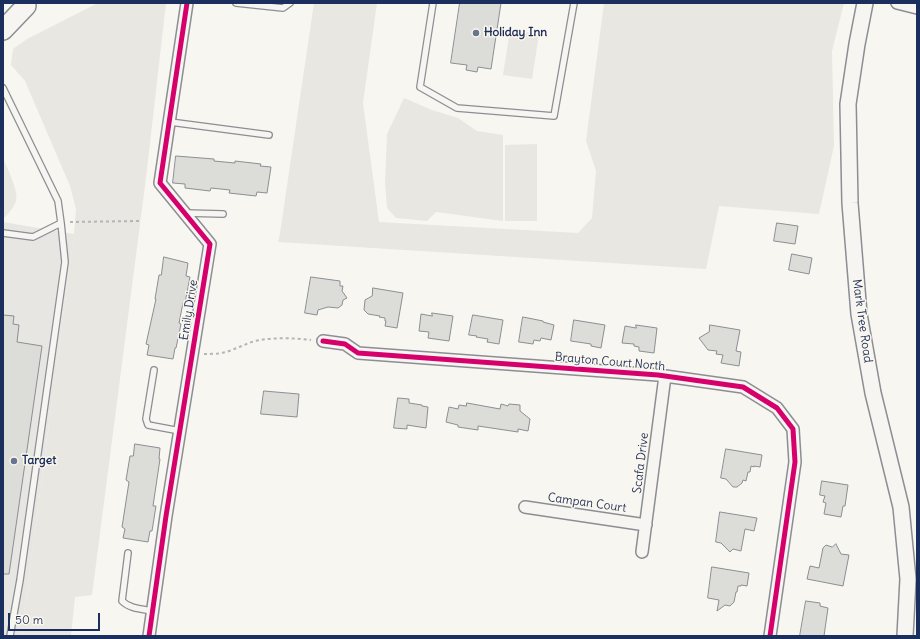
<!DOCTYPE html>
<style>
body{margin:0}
#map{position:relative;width:920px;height:639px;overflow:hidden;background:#f8f6f0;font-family:Delius,sans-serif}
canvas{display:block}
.frame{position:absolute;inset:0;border:4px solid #1b2f5e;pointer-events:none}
.scale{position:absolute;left:8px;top:613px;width:92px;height:18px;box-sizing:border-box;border:2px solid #1b2f5e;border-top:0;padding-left:5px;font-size:12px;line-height:14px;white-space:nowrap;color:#1b2f5e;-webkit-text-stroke:3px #fbf7ec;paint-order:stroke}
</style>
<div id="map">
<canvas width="920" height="639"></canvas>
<div class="frame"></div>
<div class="scale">50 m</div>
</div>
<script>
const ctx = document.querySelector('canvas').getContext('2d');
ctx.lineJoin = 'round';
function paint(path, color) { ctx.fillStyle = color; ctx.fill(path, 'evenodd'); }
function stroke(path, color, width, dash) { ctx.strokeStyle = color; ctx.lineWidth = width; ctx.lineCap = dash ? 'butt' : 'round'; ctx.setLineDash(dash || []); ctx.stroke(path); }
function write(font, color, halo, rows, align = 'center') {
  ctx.font = font + ' Delius,sans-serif'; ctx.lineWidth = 3; ctx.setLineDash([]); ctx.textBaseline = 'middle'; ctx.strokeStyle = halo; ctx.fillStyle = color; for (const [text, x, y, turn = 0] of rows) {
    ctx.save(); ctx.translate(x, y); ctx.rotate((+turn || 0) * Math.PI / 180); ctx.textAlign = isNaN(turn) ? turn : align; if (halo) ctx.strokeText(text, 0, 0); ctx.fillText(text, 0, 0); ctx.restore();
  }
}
paint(new Path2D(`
 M3 222 74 234 21 636H3Z`), '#e7e6e2');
paint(new Path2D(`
 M98 3H166L146 178 92 595 75 597 71 636H21L74 234 76 209 70 186 25 81 11 65 13 49 27 39Z
 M314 3H377L363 103 379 222 578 233 592 218 596 171 586 141 604 3H844L832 51 834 146 819 214 719 206 706 269 278 242 280 233Z
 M510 30 539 34 532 79 503 75Z
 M404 98 432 110 458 118 477 131 503 135V221L436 212 427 221 396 218 387 208 385 183 387 134Z
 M537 144V221H505V145Z
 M3 158C7 168 19 191 16 201 14 207 9 213 5 217H3Z`), '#e8e7e2');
const building = new Path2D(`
 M460 3H501L491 69 478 67 477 72 466 70 467 65 451 63Z
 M176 156 214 159V161L235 163V161L261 164 260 166 271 167 267 193 257 192 256 196 229 193 230 190 211 188 210 191 185 188V184L173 183Z
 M777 223 798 226 795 244 774 241Z
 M792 254 812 258 809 274 789 270Z
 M164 257 188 263 186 276 190 277 185 303H183L179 323 181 324 176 348H175L173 359 147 355 149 345 146 344 156 299H155L159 275H161Z
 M311 277 340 281V286H343L342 291 347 298 343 300 342 305 338 308 328 307 318 310 317 315 305 313Z
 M373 288 403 293 397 328 385 326 386 321H385V318L379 317 380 316 368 314 364 310 365 300 372 296Z
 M432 313 453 316 449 341 428 338 429 332 419 331 421 314 432 316Z
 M3 315 14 316 13 324 19 325 17 342 42 346 9 574H3Z
 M473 315 503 320 499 344 487 342 488 339 476 337 477 336 469 335Z
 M523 317 543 321V322L554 325 551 340 541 338 540 341 534 340 533 344 519 342Z
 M574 320 605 325 601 348 591 346V344L571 341Z
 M636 325 657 328 654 353 639 351V347L634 346V344L622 343 625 326 636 328Z
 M710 325 740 330 736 351 741 352 739 366 721 363 723 355 716 354 717 351 708 350 699 338 709 332Z
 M264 391 299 394 297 417 261 414Z
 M398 398 409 399V403L422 405V406L428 407 426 428 407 425V429L394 428Z
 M467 403 500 409 501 404 508 406 509 404 520 405V411L530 419 528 431 518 429V432L478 426V430L458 427V425L446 422 449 407 458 409 459 405 466 406Z
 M135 444 160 448 159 459H160L153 506H156L152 531H150L148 542 123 538 125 529 122 527 129 482 126 480 130 456H133Z
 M726 449 762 455 760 467 754 466V467L751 466 750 472H748L746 481 743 480 742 483 737 487H733L726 479 721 478Z
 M822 481 848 485 845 506H843L841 517 824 514 826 503 823 502 825 496 820 495Z
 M720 512 757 518 754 531 745 529 741 551 733 549 730 552 721 543 716 542Z
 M836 544 841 554 849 555 843 586 807 579 810 566 819 568 823 548 826 545 832 547Z
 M712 567 749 573 747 586 741 585V586H738L737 592H736L734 602 730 606 725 605 717 611 719 600 708 598Z
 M806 601 820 603V606L828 608 824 636H800Z`);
paint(building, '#dcdcd9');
stroke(building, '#8b8e94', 1);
const lane = new Path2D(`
 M236 3 283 8 290 3
 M433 3 420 87 457 108 554 116 574 3
 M3 88 58 201 61 223 33 237 3 233
 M170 122 269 135
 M185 213 223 214
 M154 370 146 419 148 425 180 431
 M128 553 122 601C130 609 142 609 153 611
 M10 636 20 580 65 262 61 223`);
const street = new Path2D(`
 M897 3 917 8
 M323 341 345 344 358 353 658 375 743 387 777 408 793 429 795 462 770 636
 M525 507 646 525
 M642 552 665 376
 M149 636 166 516 210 244 160 183 187 3`);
const secondary = new Path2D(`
 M865 3 857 44 848 104 850 203 859 314 873 393 901 507 908 579 905 636`);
const highway = new Path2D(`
 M3 30 26 6`);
stroke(lane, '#8b8e94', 8);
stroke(street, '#8b8e94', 14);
stroke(secondary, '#8b8e94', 18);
stroke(highway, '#8b8e94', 22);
stroke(new Path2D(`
 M70 222 139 221
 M204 354C211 354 219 354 226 352 236 349 245 344 255 341 274 337 293 338 311 340`), '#b3b5b7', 2, [3, 3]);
stroke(lane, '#f6f5f1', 5.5);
stroke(street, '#f6f5f1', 11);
stroke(secondary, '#f6f5f1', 15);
stroke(highway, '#f6f5f1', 19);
stroke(new Path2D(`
 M323 341 345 344 358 353 658 375 743 387 777 408 793 429 795 462 770 636
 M149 636 166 516 210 244 160 183 187 3`), '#d6006c', 5);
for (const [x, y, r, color] of [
 [476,33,4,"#687591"],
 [14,461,4,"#687591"]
]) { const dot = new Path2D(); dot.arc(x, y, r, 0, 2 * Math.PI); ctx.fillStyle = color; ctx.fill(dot); stroke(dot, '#fbf7ec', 1.5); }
write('bold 12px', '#1b2f5e', '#fbf7ec', [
 ["Holiday Inn",484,33],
 ["Target",22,461]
], 'left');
write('12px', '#1b2f5e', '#fbf7ec', [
 ["Emily Drive",189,310,-81],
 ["Mark Tree Road",862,321,82],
 ["Brayton Court North",610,362,5],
 ["Scafa Drive",641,463,-83],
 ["Campan Court",587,503,8]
]);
</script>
